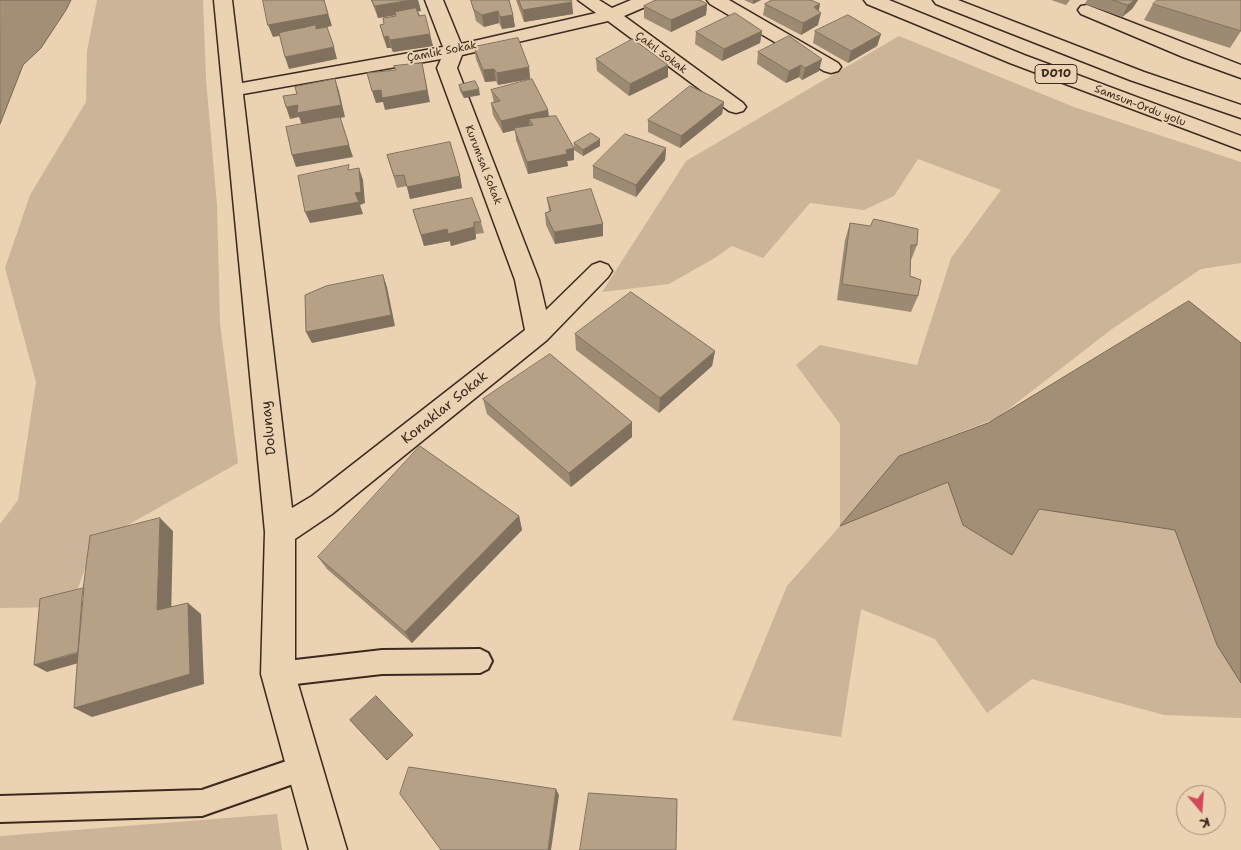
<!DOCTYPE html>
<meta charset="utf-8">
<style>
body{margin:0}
#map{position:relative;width:1241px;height:850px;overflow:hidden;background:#ead2b2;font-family:"Shantell Sans",sans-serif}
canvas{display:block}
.north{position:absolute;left:1176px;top:785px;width:50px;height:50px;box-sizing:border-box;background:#ead2b2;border:1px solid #a48f77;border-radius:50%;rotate:162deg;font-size:14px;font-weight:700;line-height:20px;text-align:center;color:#3b2a1e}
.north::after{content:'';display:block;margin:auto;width:18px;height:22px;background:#d1495b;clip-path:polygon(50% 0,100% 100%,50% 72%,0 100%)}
</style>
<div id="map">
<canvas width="1241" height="850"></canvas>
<div class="north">K</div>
</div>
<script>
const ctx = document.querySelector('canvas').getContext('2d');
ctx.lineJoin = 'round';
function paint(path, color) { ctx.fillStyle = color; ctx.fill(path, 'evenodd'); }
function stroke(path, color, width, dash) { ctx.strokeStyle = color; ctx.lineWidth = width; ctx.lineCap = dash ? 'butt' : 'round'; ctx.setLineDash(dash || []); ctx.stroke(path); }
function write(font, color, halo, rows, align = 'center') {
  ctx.font = font + ' "Shantell Sans",sans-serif'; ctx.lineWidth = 4; ctx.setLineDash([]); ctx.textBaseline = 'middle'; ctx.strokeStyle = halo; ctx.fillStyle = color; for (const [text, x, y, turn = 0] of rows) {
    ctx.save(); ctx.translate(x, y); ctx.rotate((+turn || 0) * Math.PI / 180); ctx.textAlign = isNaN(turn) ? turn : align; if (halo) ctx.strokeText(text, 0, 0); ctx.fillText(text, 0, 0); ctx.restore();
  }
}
paint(new Path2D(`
 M97 0H203L206 79 217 205 220 323 238 463 94 544 71 607 0 608V524L18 500 36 382 5 268 30 195 86 102 87 51Z
 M899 36 1074 107 1241 162V263L1201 269 1112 329 997 418 899 456 841 525 949 482 963 525 1012 555 1039 509 1176 530 1217 645 1241 683V718L1164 715 1032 679 987 713 935 639 861 609 841 737 732 720 787 586 840 526V424L796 365 820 345 917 365 951 258 1001 190 918 159 894 196 864 210 810 203 763 258 732 246 713 259 669 284 602 292 686 161Z
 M277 814 282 850H0V836Z`), '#cbb497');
const water = new Path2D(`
 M0 0H71L66 10 41 48 23 65 0 124Z
 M1189 301 1241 343V683L1217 645 1175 530 1039 509 1012 555 963 525 948 482 840 526 899 456 988 423Z
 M376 696 413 735 387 760 350 720Z`);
paint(water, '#a38e76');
stroke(water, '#796653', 1);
const lane = new Path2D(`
 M480 649 488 653 492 661 488 669 480 673 382 674 278 686 269 683 266 674 269 665 278 662 382 650Z
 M304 755 313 759 317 768 313 777 202 816 0 822V796L202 790Z`);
const street = new Path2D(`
 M214 0H232L242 83 443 47 425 0H443L461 44 596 13 578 0H599L612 8 631 0H655L652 4 624 16 743 103 746 107 743 111 736 113 729 111 608 21 462 55 457 68 539 280 546 310 592 265 600 262 608 265 612 271 608 277 547 340 332 514 295 539V674L347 850H309L261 674 265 532ZM441 59 437 68 515 280 525 330 312 496 292 508 243 94Z
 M707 0H729L838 63 841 67 838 71 831 73 824 71 710 4Z
 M1087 5 1241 65V78L1183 57 1081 14 1078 10 1081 6Z`);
const highway = new Path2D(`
 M864 0H889L1024 55 1241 136V150L1010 63 867 4Z
 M933 0H958L1144 72 1241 105V118L1130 80 936 4Z`);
stroke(lane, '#3b2a1e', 4);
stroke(street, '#3b2a1e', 3);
stroke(highway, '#3b2a1e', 3);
paint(lane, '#ead2b2');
paint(street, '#ead2b2');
paint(highway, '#ead2b2');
paint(new Path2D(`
 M371 0H418L421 11H418L433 46 393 52 391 48H387L383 37 380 25 384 24 396 16 395 15 378 18Z
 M471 0H509L513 15 515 27 502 29 499 23 484 27 476 21Z
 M516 0H571L573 14 524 22Z
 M744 0H761L753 4Z
 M1051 0H1070L1066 5Z
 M1087 0H1138L1132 9 1122 17 1085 4Z
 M707 4 706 15 671 32 644 18V6Z
 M765 4 819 11 818 25 801 35 763 15Z
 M1153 4 1241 31 1230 48 1144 20Z
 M762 31 760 43 722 61 695 44 696 32Z
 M815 31 881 34 877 46 848 63 813 43Z
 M474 47 529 67 530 79 498 85 496 81 485 82 476 59Z
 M758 52 819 71 802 80 799 77 786 83 757 64Z
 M596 59 668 65V77L629 96 597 71Z
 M459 85 480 95 464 98 460 91Z
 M491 90 548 110 549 116 574 148V160L567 161 568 166 528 174 516 140 515 130 503 133 493 115 491 103H494Z
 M724 102 722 114 680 148 648 132V120Z
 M574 143 600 146 583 156 574 150Z
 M666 148 665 160 636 197 593 178V166Z
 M387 155 460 176 462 188 410 199 407 186 397 188Z
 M547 198 603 224V236L555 244 546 225 545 213 549 211Z
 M413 210 481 222 484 233 476 234V239L451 246 450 241 424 246Z
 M850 223 917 245 911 260 910 276 918 296 911 312 837 300 845 240Z
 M575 334 715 351 712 366 659 413 576 350Z
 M483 399 632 437 571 487 487 414Z
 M519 516 522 530 412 643 327 569 318 557Z`), '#9d8a73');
paint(new Path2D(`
 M324 0 332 26 273 37 268 25Z
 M412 0H418L421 11 378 18 375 6Z
 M753 0H761L753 4Z
 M1135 0H1138L1132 9 1122 17 1128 5Z
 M572 2 573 14 524 22 523 10Z
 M707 4 706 15 671 32V20Z
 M820 4 818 15 821 13 818 25 801 35 803 23 814 7Z
 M498 11 499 23 484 27 482 15Z
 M513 15 515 27 502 29 500 17Z
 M762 31 760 43 722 61 724 49Z
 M430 34 433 46 393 52 390 40Z
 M881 34 877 46 848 63 851 51Z
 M388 36 391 48H387L384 37Z
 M334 47 337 59 289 69 285 57Z
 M822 59 819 71 802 80 805 68Z
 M422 63 430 102 385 110 383 102 376 103 372 91Z
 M668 65V77L629 96 630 84Z
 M801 65 799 77 786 83 789 71Z
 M529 67 530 79 498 85 497 73Z
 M494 69 496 81 485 82 483 70Z
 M335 79 339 91 345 117 340 118 353 157 296 167 292 155 302 125 299 117 290 119 286 107 298 105Z
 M479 89 480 95 464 98 462 92Z
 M724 102 722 114 680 148 681 136Z
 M548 110 549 121 529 119 530 126 514 128 515 130 503 133 501 121Z
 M600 139V146L583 156V150Z
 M574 148V160L567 161 568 166 528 174 527 162 566 150Z
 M666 148 665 160 636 197V185Z
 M359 168 363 180 365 203 360 205 363 214 310 223 305 212 355 193Z
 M460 176 462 188 410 199 407 187Z
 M474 222 476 239 451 246 450 241 424 246 421 235 447 229Z
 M603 224V236L555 244 554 232Z
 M383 275 387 287 395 326 312 343 306 332Z
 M715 351 712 366 659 413 660 398Z
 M632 422V437L571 487 569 473Z
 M519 516 522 530 412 643 405 632Z
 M160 518 173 531 171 621 157 610Z
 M188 603 201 614 204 684 92 717 74 708Z
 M84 651 96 658 47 672 34 665Z
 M556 789 559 795 551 850H548Z`), '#7f715e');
const building = new Path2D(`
 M263 0H324L328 14 268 25Z
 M372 0H412L375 6Z
 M471 0H509L513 15 500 17 498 11 482 15 474 10Z
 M519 0H571L572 2 523 10Z
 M656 0H700L707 4 671 20 644 6Z
 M772 0H811L820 4 814 7 821 13 803 23 765 4Z
 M1113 0H1135L1128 5Z
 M1157 0H1241V31L1153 4Z
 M416 8 419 16 425 15 430 34 390 40 388 36 384 37 380 25 384 24 383 18 396 16 395 12Z
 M735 13 762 31 724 49 696 32Z
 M848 15 881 34 851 51 815 31Z
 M316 25V29L327 27 334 47 285 57 279 33Z
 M789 36 822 59 805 68 801 65 789 71 758 52Z
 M518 38 529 67 497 73 494 69 483 70 474 47Z
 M633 39 668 65 630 84 596 59Z
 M422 63 427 90 382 98 381 90 372 91 367 73 396 70 394 66Z
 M335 79 341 105 297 113 298 105 286 107 283 96 297 94 295 87Z
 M532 79 548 110 501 121 491 103 500 101 491 90Z
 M475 81 479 89 462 92 459 85Z
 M690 86 724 102 681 136 648 120Z
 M556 116 574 148 566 150 567 154 527 162 514 128 533 125 529 119Z
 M340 117 349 145 292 155 286 127Z
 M591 133 600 139 583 150 574 143Z
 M625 134 666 148 636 185 593 166Z
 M450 142 460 176 407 187 404 175 394 176 387 155Z
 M349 165 348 170 359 168 361 192 355 193 359 202 305 212 298 176Z
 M591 189 603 224 554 232 545 213 551 211 547 198Z
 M472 198 481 222H474V227L448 234 447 229 421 235 413 210Z
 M874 219 918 229 917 245H911L910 276 921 280 918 296 842 284 850 223 870 226Z
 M383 275 391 315 306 332 305 295 326 286Z
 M631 292 715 351 660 398 575 334Z
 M550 354 632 422 569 473 483 399Z
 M420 446 519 516 405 632 318 557Z
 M160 518 157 610 188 603 190 674 74 708 82 597 90 536Z
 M84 588 78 652 34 665 40 599Z
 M409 767 556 789 548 850H441L400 794Z
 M589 793 677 799 676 850H580Z`);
paint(building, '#b6a186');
stroke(building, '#7f715e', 1);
write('11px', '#3b2a1e', '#ead2b2', [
 ["Çamlık Sokak",442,52,-11],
 ["Çakıl Sokak",661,53,37],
 ["Samsun-Ordu yolu",1140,106,21],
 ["Kurumsal Sokak",483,165,69]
]);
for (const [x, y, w] of [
 [1056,74,42]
]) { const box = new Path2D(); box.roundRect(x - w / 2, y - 9.5, w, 19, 4); ctx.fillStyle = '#ead2b2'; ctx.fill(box); stroke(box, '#3b2a1e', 1); }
write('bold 12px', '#3b2a1e', null, [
 ["D010",1056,74]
]);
write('14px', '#3b2a1e', '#ead2b2', [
 ["Konaklar Sokak",445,408,-39],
 ["Dolunay",269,428,-96]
]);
</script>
